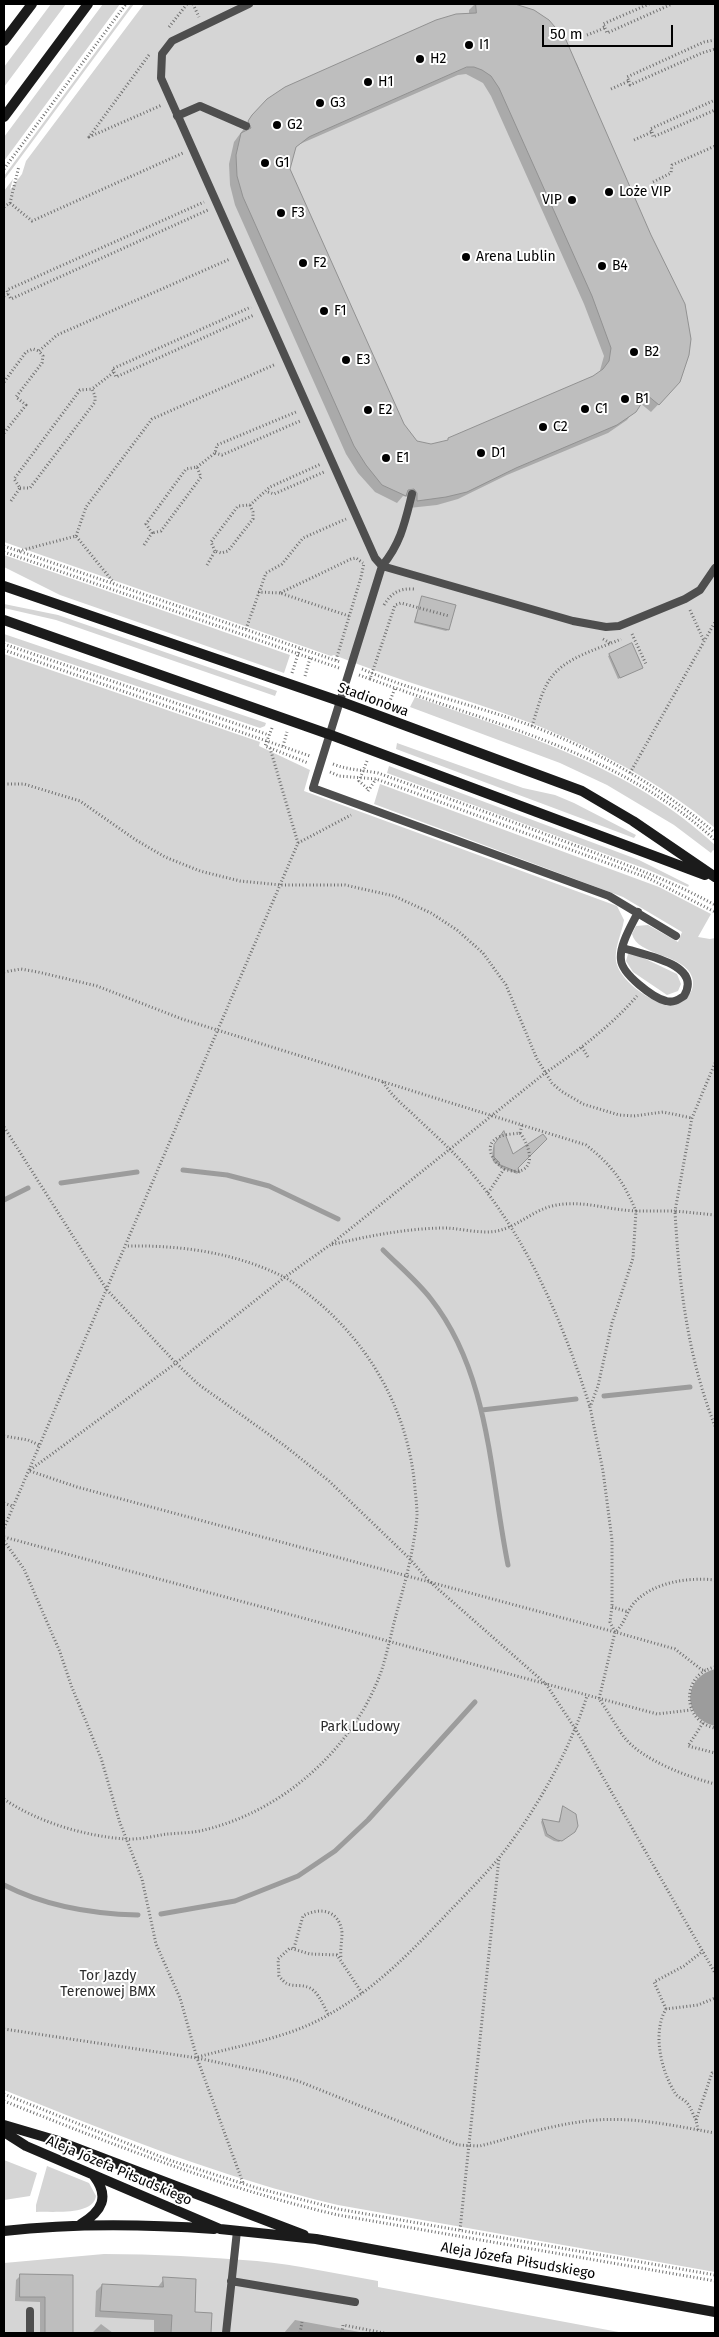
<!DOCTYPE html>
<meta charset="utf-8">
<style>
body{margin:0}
#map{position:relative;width:719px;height:2337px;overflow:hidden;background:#fff;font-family:"Fira Sans",sans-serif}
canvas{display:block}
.frame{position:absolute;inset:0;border:5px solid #000;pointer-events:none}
.scale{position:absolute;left:542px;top:25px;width:131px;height:22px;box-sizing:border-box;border:2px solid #000;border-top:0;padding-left:6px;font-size:15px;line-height:18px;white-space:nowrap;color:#000;-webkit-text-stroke:4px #fff;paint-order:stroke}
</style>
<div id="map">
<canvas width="719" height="2337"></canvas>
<div class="frame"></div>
<div class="scale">50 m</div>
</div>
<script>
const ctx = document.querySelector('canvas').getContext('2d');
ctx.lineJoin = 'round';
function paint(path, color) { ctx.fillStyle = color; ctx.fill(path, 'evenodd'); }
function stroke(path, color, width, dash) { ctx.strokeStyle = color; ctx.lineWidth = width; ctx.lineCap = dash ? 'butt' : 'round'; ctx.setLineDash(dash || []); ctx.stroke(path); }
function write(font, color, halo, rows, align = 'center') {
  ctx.font = font + ' "Fira Sans",sans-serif'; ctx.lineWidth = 4; ctx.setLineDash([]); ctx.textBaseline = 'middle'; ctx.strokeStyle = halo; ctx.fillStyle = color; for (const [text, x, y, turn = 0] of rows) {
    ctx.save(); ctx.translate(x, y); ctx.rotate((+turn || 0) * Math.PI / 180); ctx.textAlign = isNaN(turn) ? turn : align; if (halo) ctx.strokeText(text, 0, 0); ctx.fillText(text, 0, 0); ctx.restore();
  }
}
paint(new Path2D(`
 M51 4H66L4 87V67Z
 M103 4H120L4 161V137Z
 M131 4H134L4 180V176Z
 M144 4H715V828C662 783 593 747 528 722 464 698 398 681 334 655L331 656 4 542V191L13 179 10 190 22 174 26 161Z
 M4 555 290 655 284 673 60 595 4 567Z
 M4 604 58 615 277 691 275 696 56 620 4 608Z
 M4 634 266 723 265 726 260 728 4 641Z
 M4 654 260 742 259 746 310 770 304 791 617 906 624 920C622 933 614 948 616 961 619 984 672 1021 689 995 693 990 694 983 692 977 685 954 637 956 632 934L636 926 648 925 678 942 682 932 623 897 374 804 380 784 659 887 711 914 698 937 710 939 715 938V2272L338 2205C222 2178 114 2134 4 2090Z
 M415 697C520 733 632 767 715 845V851L713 850 711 853 674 825 607 785 560 763 410 707Z
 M397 743 523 788 555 795 574 803 636 835 634 838 396 749Z
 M389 766 639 860 689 885 688 887 646 869 387 773Z
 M631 952 677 974 681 984 678 991 667 995 633 972 626 961 628 954Z
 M4 2160 37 2173 30 2196 4 2200Z
 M47 2166 89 2183 96 2196C93 2216 52 2211 36 2212V2205Z
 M104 2254C155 2254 206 2257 257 2261 298 2265 338 2274 378 2281V2287L624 2333H4V2263Z`), '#d5d5d5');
paint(new Path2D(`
 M715 1669V1726C682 1719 682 1677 715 1669Z`), '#9c9c9c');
paint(new Path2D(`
 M475 4 519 6 558 31 577 64 649 236 671 391 651 412 640 403 627 420 608 433 507 475 458 499 437 505 409 508 408 497 403 496 397 503 375 492 358 473 346 454 235 205 230 185 229 164 234 142 259 108 469 15V10ZM466 74 483 83 491 96 584 304 604 356 599 374 445 442 431 445 416 442 403 424 288 169 294 148 300 144 458 75Z
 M422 598 448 630 446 631 414 623Z
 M610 655 639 669 618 679 608 656Z
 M502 1134 518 1173 517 1174 498 1166 499 1165 494 1163 492 1158 493 1148Z
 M563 1808 572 1833 559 1842 554 1841 545 1836 541 1822 542 1820 558 1823Z
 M21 2275 72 2276V2333H40V2302L15 2301 16 2280Z
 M164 2279 193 2313 211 2314 210 2333H154V2320L95 2317 96 2291 102 2285 157 2288Z
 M295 2320 365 2333H284Z
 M101 2324 113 2333H92Z`), '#0003');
stroke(new Path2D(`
 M183 1170 227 1175 269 1186 338 1219
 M61 1183 137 1172
 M4 1200 28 1188
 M383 1250C399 1266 417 1281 431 1299 490 1374 490 1476 508 1565
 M604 1396 690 1387
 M482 1410 576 1399
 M4 1885C45 1906 92 1914 138 1915
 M161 1914 235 1901 298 1876 335 1851 368 1820 475 1702`), '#9c9c9c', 5);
const building = new Path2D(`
 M476 4H515L534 10 549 20 566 40 651 235 685 304 691 339 689 355 680 382 659 405 647 395 636 412 617 425 516 468 467 492 446 497 417 501V493L414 489 408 490 406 496 382 485 366 465 354 446 243 197 237 176 236 155 241 133 251 128 248 121 252 115 267 99 285 87 436 20 456 14 476 13ZM467 67H474L482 70 491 76 499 88 592 296 611 348 609 361 603 369 593 376 448 438V440L431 444 417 441 404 424 290 169 296 147 309 137Z
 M422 596 456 605 449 630 415 622Z
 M632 643 643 668 620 678 609 654Z
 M504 1131 513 1154 543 1134 547 1139 518 1168 520 1173 498 1164 500 1163 494 1157V1145Z
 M563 1806 576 1814 578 1826 575 1832 562 1841 557 1840 547 1834 542 1819 559 1822Z
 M20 2274 73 2275V2333H45V2297H20Z
 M163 2277 196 2279 195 2312 212 2313 211 2333H171L172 2315 100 2311 102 2284 163 2287Z`);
paint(building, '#bebebe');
stroke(building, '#929292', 1);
stroke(new Path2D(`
 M193 4 199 17
 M169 27 187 4
 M605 28 607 33 672 4
 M587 35 605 28 603 24 649 4
 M149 55 89 137 162 105
 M629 81 630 85 702 53 715 49
 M611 89 629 81 627 77 704 42 715 40
 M652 132 653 137 715 110
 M634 140 652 132 650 129 715 100
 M4 169 126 4
 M653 182 671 173 672 165 715 146
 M10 203 32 221 183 153
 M4 207 10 203 19 166
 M8 294 11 299 208 210
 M4 296 8 294 7 290 204 202
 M114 372 116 377 254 315
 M4 382 26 352 33 349 39 351
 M4 433 26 405 16 397 42 363 43 356 39 351 57 335 230 259
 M215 453 222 455 300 421V419
 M197 467 215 453 217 445 296 412
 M20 488H30L95 402V396L92 389 114 372 112 369 251 307
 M268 492 274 494 324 472
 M11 501 20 488 14 479 80 390 92 389
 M76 536 86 507 152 419 276 364
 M144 545 152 533 146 524 186 469 197 467 201 477 161 531 152 533
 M4 546 340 662
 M19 551 76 536 114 583
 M215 551 211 542 238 506 250 505 270 487 321 464
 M4 552 339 668
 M207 565 215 551 221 553 228 551 253 519V512L250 505
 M258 592 280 593
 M384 605C391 593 400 588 414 589
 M690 610 704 641
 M349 616 280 593 351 559 356 558 363 563
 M246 629 266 573 282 564 303 538 346 519
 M632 634 646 664
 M603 639 612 644
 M4 644 269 735
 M4 650 310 756
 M336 660 361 577 364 563
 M362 669C417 693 476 705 532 726 598 751 661 787 715 833
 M292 673 300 648
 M359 675 370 679 395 605 401 603 449 616
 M305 676 310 658
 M370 679C489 723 619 752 715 840
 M388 706 395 688
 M532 726C537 711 541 692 550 679 565 657 599 649 621 639
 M272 728 265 746 308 763
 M283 746 287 732
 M367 761 359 781 369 790
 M333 764C348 770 362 770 378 773 439 795 500 817 561 840 613 860 666 878 715 905
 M330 772 339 776 376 779 421 795 648 878 715 912
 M630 773 715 622
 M4 784H24L80 801 136 840 165 857 200 871 240 881 281 885H345L394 896 431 913 457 930 483 953 506 985 537 1059 552 1083 561 1091 583 1104 619 1115 634 1116 663 1112 692 1118
 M368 791 376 779
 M298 843 351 815
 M4 972 21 969 38 972 97 986 182 1019 586 1145C612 1165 623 1181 636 1211 607 1210 581 1199 552 1206 532 1211 517 1227 497 1231 481 1234 463 1229 447 1228 408 1228 368 1236 330 1245
 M582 1047 588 1057
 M383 1082C393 1098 406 1107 419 1120 436 1136 455 1153 470 1171 528 1239 563 1323 590 1407
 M4 1127 107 1290 176 1363 198 1384 285 1446 329 1481 409 1558 429 1581 546 1684 576 1730 715 1973
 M504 1169C534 1179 535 1153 520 1133
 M488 1193 504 1169C493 1162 482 1145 499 1137 505 1134 514 1134 520 1133L522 1125
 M715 1215 675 1211C679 1285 688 1358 715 1426
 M4 1436 28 1440 39 1445
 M30 1470 176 1363 285 1277 330 1245 545 1073C579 1050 610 1027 637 996
 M30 1471 77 1487 615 1632 675 1649 702 1670H706
 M4 1503 12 1506
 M4 1528 298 843 270 748
 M4 1537 657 1714 691 1710
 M4 1541 24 1569 60 1652 71 1685 101 1758 120 1823 142 1879 156 1944 180 1998 197 2058 243 2183
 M715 1580C689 1577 653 1582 634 1603 626 1612 625 1624 615 1632L599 1699C608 1711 615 1725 624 1737 642 1760 688 1777 715 1784
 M612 1607 629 1612
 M615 1632 610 1622 612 1607V1540L603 1471 590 1407 598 1386 612 1323 633 1258 636 1211H675L692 1118 715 1063
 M715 1667C681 1674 681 1721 715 1728
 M703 1723 688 1746 715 1753
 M4 1799C37 1822 85 1836 125 1839 138 1840 154 1836 167 1834 179 1833 193 1833 204 1830 283 1811 353 1749 381 1672 387 1654 391 1634 396 1615 405 1583 414 1550 417 1516 417 1507 416 1498 415 1489 409 1412 369 1341 308 1294 300 1288 291 1280 282 1276 233 1252 179 1245 126 1246
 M294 1948 303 1916C321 1906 340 1911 342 1933 342 1941 340 1949 341 1958
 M666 2009 654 1982 684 1966 703 1951
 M328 2014C323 2005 319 1993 310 1988 297 1982 290 1991 279 1976L278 1959 290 1948 310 1954 337 1955 362 1993
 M4 2029 197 2058 264 2072 298 2081 458 2145 480 2146C518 2136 557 2123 597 2120 636 2117 676 2126 715 2133
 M198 2057C237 2046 281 2039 317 2021 371 1993 404 1959 445 1916 463 1897 482 1878 499 1858 536 1811 569 1752 587 1696
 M4 2094 169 2160 257 2188 338 2209 715 2275
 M4 2101C114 2145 222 2188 338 2215L715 2281
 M696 2120C693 2115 691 2107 687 2103 684 2099 678 2098 675 2093 661 2070 652 2033 666 2009L698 2005 715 1998
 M698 2130 696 2120 712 2073H715
 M460 2230 499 1858
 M300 2333 302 2322
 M342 2333 343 2325 384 2333`), '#707070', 3, [1, 2.5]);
stroke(new Path2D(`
 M249 4 172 41 162 54 161 78 375 558 382 566 573 621 606 627 619 626 685 599 700 590 715 568
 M177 116 200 106 246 126
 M412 494C405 522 401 543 382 566L313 788 609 896 676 936
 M623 948C644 955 703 964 684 996 678 1000 673 1003 666 1001 653 998 622 974 621 960 619 945 632 925 638 912
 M231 2281 355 2302
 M30 2311V2333
 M226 2333 237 2231`), '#4e4e4e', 8);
stroke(new Path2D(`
 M4 41 32 4
 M4 117 88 4
 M4 586 342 702 582 791 633 821 715 877
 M4 620 331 735 705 875
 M4 2125 55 2140 304 2235
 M4 2132 26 2146 220 2229 316 2239 715 2312
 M81 2224C102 2211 110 2197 94 2176
 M4 2231C74 2223 143 2224 214 2229`), '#1b1b1b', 10);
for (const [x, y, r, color] of [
 [469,45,5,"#000"],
 [420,59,5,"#000"],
 [368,82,5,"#000"],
 [320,103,5,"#000"],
 [277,125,5,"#000"],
 [265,163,5,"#000"],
 [609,192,5,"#000"],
 [572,200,5,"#000"],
 [281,213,5,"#000"],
 [466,257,5,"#000"],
 [303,263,5,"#000"],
 [602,266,5,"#000"],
 [324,311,5,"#000"],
 [634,352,5,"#000"],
 [346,360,5,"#000"],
 [625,399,5,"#000"],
 [585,409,5,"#000"],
 [368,410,5,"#000"],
 [543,427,5,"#000"],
 [481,453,5,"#000"],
 [386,458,5,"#000"]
]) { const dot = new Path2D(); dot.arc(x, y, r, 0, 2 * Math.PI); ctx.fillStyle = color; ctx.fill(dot); stroke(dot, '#fff', 2); }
write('14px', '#000', '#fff', [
 ["I1",479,45],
 ["H2",430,59],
 ["H1",378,82],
 ["G3",330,103],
 ["G2",287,125],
 ["G1",275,163],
 ["Loże VIP",619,192],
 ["VIP",562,200,"right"],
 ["F3",291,213],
 ["Arena Lublin",476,257],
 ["F2",313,263],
 ["B4",612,266],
 ["F1",334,311],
 ["B2",644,352],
 ["E3",356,360],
 ["B1",635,399],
 ["C1",595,409],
 ["E2",378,410],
 ["C2",553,427],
 ["D1",491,453],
 ["E1",396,458]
], 'left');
write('14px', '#000', '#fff', [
 ["Stadionowa",373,700,20],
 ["Aleja Józefa Piłsudskiego",119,2171,23],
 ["Aleja Józefa Piłsudskiego",518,2261,10]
]);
write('14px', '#2c2c2c', '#fff', [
 ["Park Ludowy",360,1727],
 ["Tor Jazdy",108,1976],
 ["Terenowej BMX",108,1992]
]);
</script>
